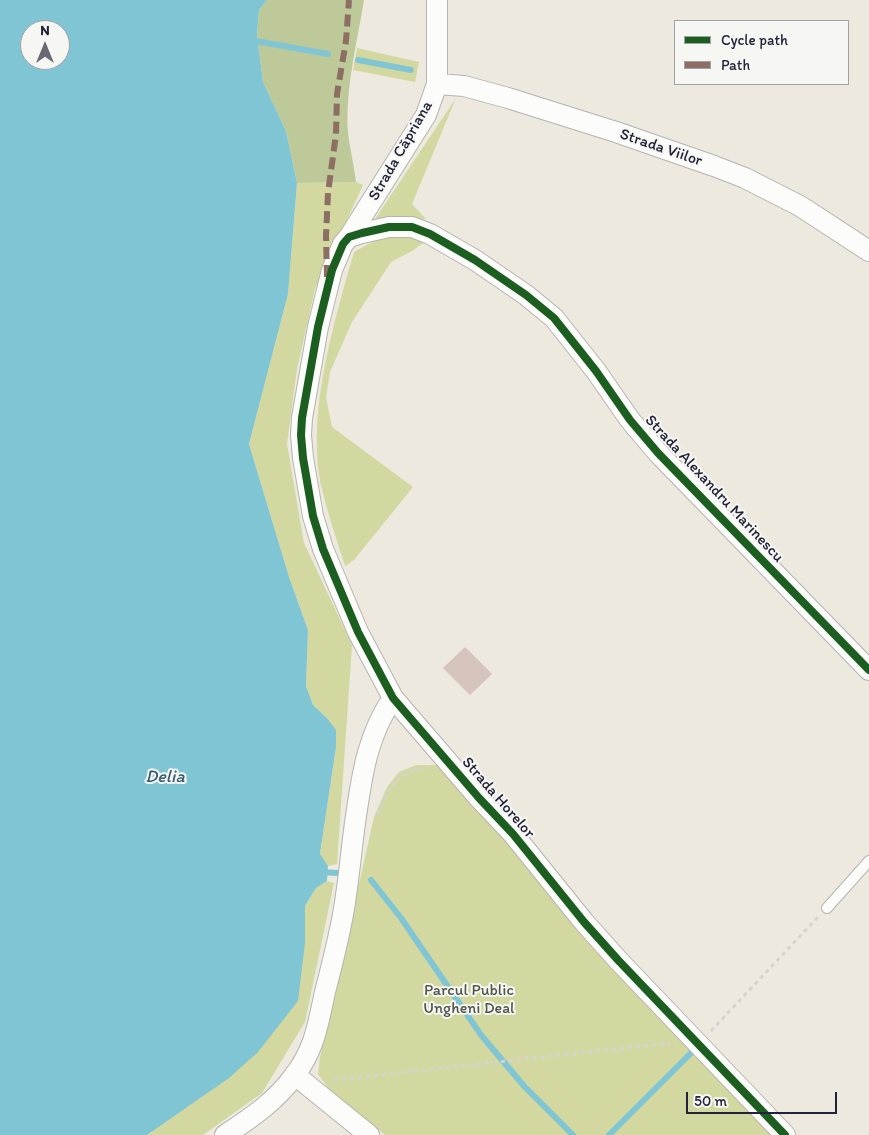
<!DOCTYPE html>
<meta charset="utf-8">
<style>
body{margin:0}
#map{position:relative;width:869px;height:1135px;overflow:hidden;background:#ede9df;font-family:Itim,sans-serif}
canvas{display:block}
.legend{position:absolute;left:674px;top:20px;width:175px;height:65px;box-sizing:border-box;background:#f6f6f2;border:1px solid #a1a1a9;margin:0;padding:6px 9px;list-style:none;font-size:15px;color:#22223b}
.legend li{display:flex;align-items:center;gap:10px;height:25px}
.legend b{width:25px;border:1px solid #a1a1a9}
.north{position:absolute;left:20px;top:20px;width:50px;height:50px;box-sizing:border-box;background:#f6f6f2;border:1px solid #a1a1a9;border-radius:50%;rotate:0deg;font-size:14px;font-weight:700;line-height:20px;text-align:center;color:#22223b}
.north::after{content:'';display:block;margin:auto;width:18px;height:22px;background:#696874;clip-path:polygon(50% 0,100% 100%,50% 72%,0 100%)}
.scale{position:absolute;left:686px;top:1092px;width:151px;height:22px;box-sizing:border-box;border:2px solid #22223b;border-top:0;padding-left:6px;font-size:15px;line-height:18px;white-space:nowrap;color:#22223b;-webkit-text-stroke:4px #f6f6f2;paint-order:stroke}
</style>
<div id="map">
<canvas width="869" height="1135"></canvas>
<ul class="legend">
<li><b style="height:6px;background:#1b5e20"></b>Cycle path</li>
<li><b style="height:6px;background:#8d6e63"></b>Path</li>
</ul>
<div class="north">N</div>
<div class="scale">50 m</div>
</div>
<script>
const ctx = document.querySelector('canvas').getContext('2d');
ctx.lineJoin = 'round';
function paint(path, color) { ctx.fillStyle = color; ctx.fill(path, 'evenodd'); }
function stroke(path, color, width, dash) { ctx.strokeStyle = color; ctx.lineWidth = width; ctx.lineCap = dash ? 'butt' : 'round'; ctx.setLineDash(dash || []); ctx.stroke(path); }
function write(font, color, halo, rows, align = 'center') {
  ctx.font = font + ' Itim,sans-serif'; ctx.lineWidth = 4; ctx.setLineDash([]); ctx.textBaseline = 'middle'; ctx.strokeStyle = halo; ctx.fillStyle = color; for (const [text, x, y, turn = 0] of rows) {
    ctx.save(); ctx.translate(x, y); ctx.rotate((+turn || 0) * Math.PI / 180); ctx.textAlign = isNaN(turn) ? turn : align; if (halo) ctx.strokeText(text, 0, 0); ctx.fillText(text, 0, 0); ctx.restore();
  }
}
paint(new Path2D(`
 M357 48 419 62 415 82 353 70Z
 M456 98 412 204 426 219H403L371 225Z
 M356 182 363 185 315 289 297 369 287 444 304 543 352 645 337 864 328 866 320 855 336 747 327 718 313 705 306 686 308 630 289 577 249 444 288 294 297 183Z
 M408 235 426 241 412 251 391 262 352 322 330 372 326 397 332 427 413 487 354 560 345 566C337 540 328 515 322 489 305 417 334 322 354 252L381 237Z
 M416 765H439L607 957 778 1135H385L329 1089 318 1074 320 1057 374 817 387 787 399 772Z
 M327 881 334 883 305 1022 262 1093 203 1135H147L151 1133 305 943V906L316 888Z`), '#d3d8a0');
paint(new Path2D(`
 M267 0H364C357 43 345 89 348 133 350 149 354 166 356 182L297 183 286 131 263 82 257 35 259 10Z`), '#bdc999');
paint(new Path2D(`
 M0 0H267L259 10 257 35 263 82 286 131 297 183 288 294 249 444 289 577 308 630 306 686 313 705 327 718 336 730V747L320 854 328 866 327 881 316 888 305 906V943L298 1001 258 1052 229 1078 147 1135H0ZM30 30H60V60H30Z`), '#7fc5d3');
stroke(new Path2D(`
 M250 40 328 54
 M358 60 411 70
 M321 872 337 873
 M371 880 401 918 481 1035 524 1086 573 1135
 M609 1135 692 1052`), '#7fc5d3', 6);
paint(new Path2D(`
 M465 647 492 674 470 695 443 668Z`), '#d4c4bb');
const service = new Path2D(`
 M827 908 869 861`);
const minor = new Path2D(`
 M437 84 464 86 508 98 616 132 714 166 745 178 800 206 869 251
 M349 237 426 115 437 84V0
 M295 1075 369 1135
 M225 1135C251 1118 276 1101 294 1076 315 1049 318 1024 325 992 333 960 342 928 346 895 350 869 352 842 356 816 362 774 368 734 393 698
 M785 1135 618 960 584 922 513 834 479 798 393 698 358 632 323 549 313 516 303 458 301 435 302 418 318 327 332 270 343 244 349 237 362 233 389 227H412L430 234 475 260 526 295 554 318 596 371 630 420 658 453 869 670`);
stroke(service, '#b6b3b0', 12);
stroke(minor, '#b6b3b0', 22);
stroke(new Path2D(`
 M378 814C390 785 395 773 428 767
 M711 1031 818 917
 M334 1080 670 1043`), '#d4d3d2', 3, [4, 4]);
stroke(service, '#fcfcfa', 10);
stroke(minor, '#fcfcfa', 20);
stroke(new Path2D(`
 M327 277 326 236 328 193 336 134 337 94 346 41 349 0`), '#8d6e63', 6, [12, 6]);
stroke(new Path2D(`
 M785 1135 618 960 584 922 513 834 479 798 393 698 358 632 323 549 313 516 303 458 301 435 302 418 318 327 332 270 343 244 349 237 362 233 389 227H412L430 234 475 260 526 295 554 318 596 371 630 420 658 453 869 670`), '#1b5e20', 8);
write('16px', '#22223b', '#f6f6f2', [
 ["Strada Viilor",661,148,19],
 ["Strada Căpriana",401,151,-60],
 ["Strada Alexandru Marinescu",714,489,47],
 ["Strada Horelor",498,798,49]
]);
write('16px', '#51554a', '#f6f6f2', [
 ["Parcul Public",469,991],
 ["Ungheni Deal",469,1009]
]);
write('italic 18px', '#345d76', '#f6f6f2', [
 ["Delia",165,777]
]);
</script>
